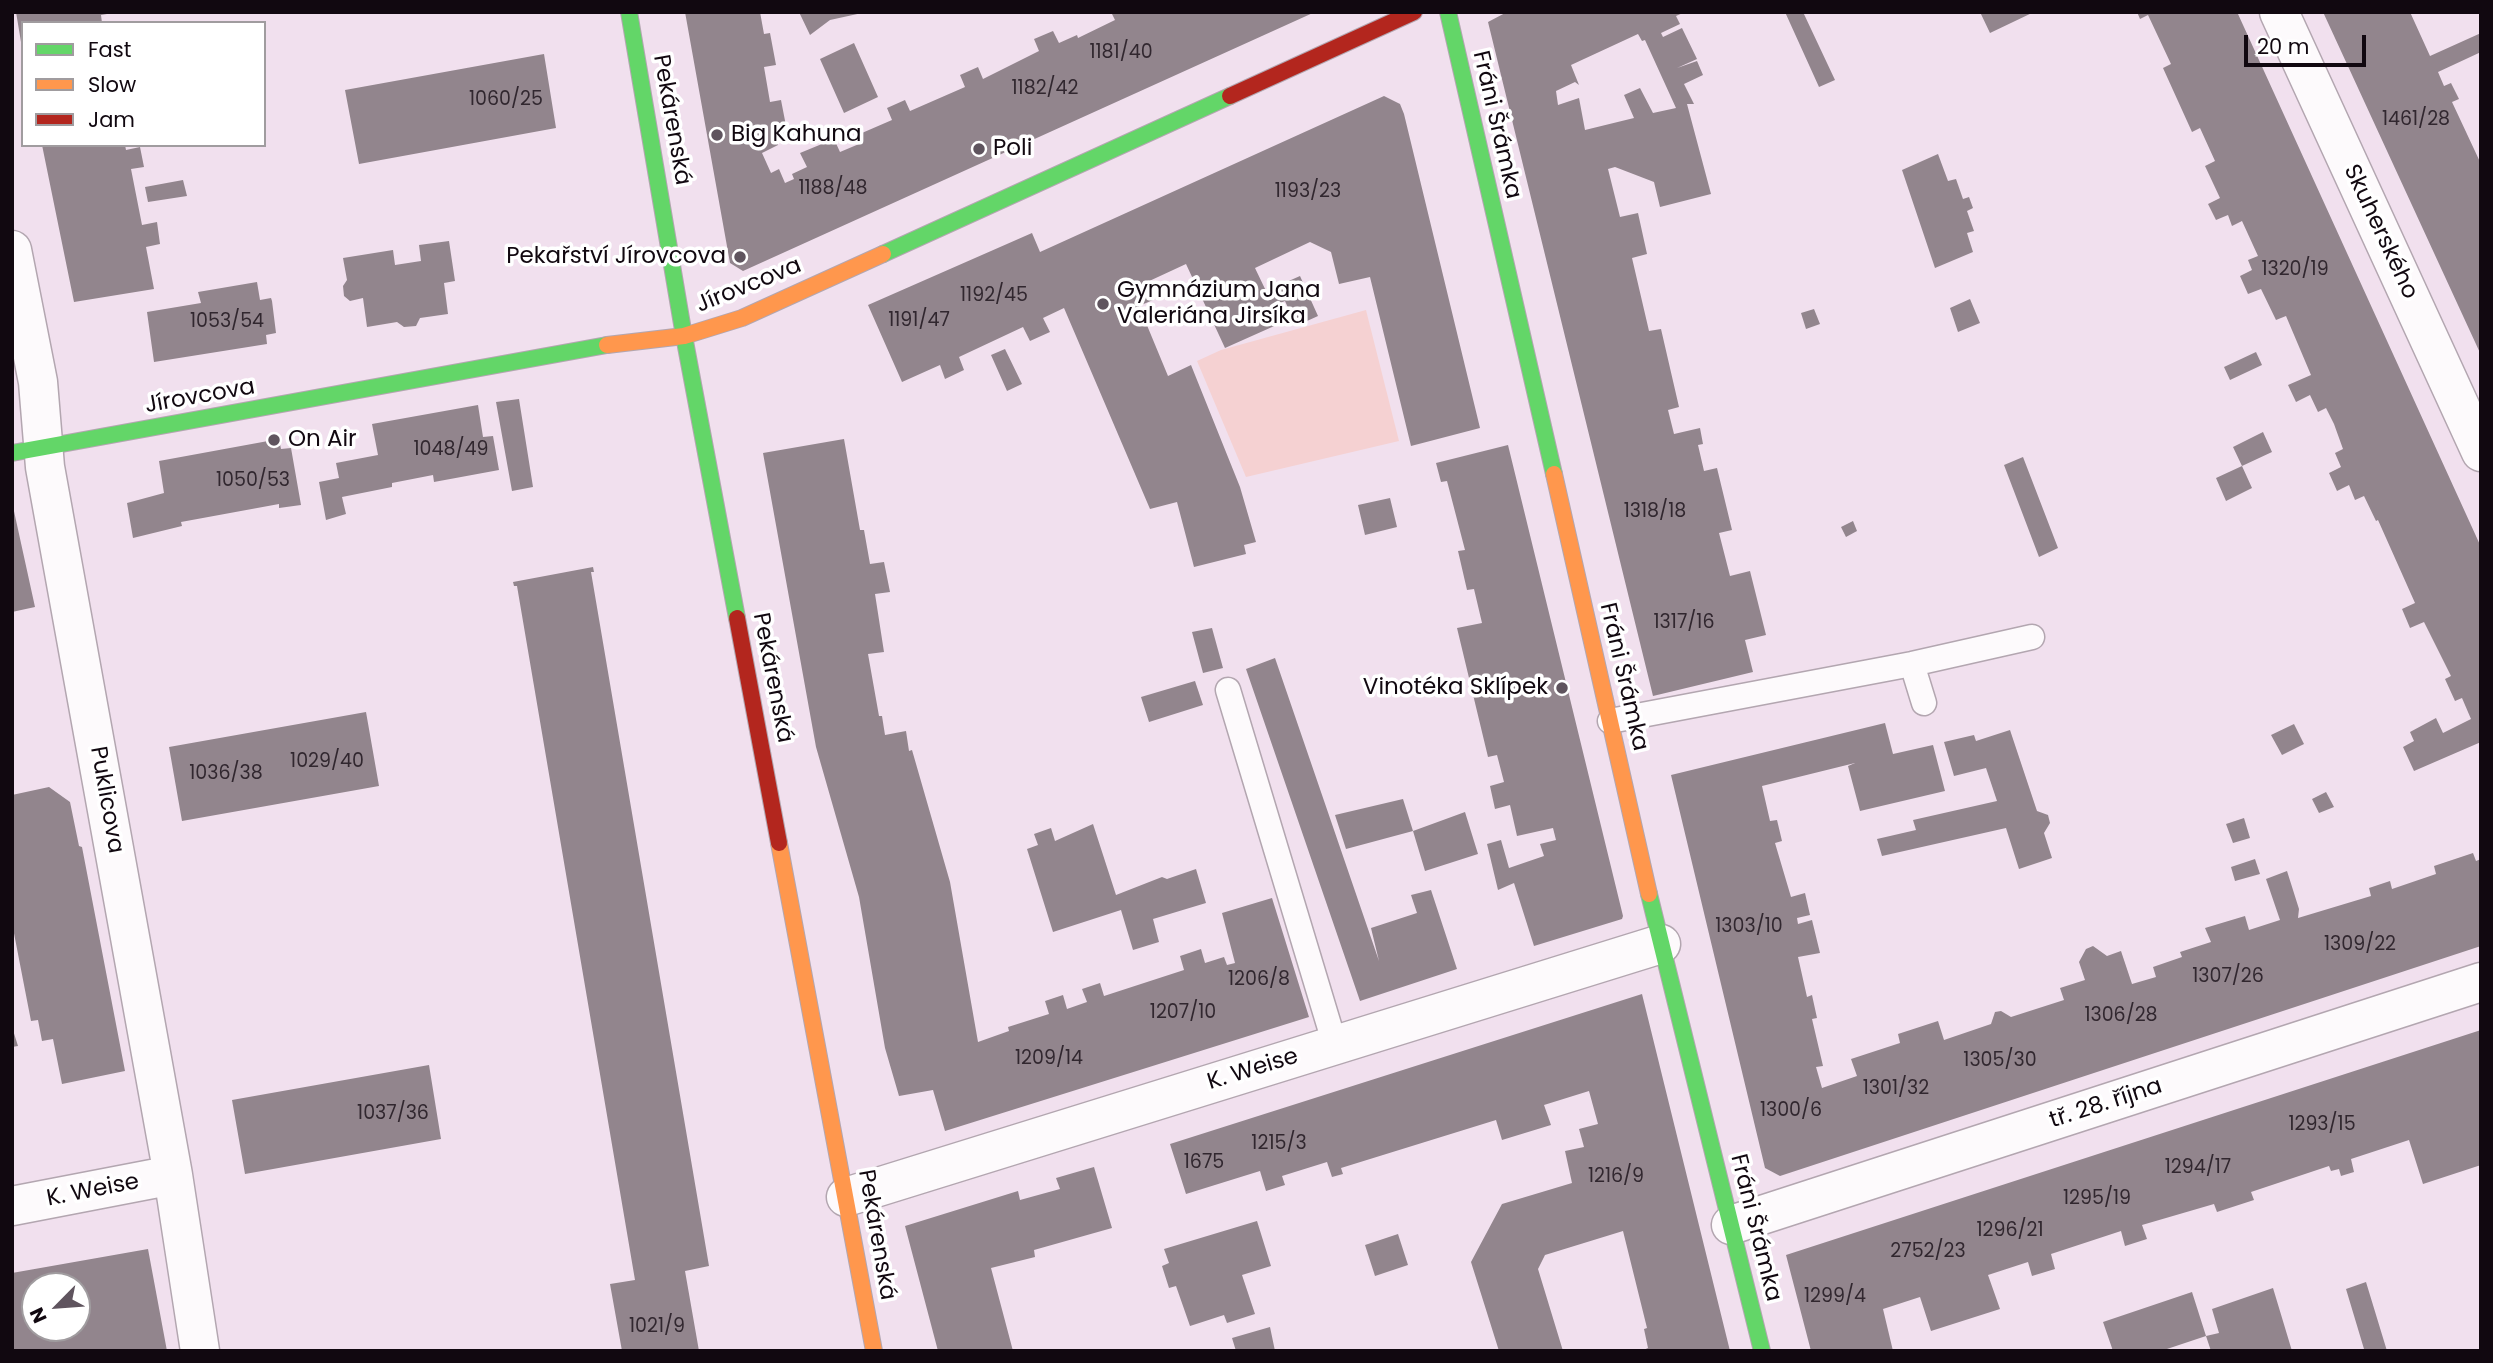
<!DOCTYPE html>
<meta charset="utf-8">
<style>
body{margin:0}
#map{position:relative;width:2493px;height:1363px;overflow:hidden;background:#f1e0ee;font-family:Poppins,sans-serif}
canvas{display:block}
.frame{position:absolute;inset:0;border:14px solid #110810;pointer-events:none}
.legend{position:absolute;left:21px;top:21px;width:245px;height:126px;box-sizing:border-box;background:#fff;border:2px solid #a09c9f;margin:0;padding:9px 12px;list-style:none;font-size:21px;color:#110810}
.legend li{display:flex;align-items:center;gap:14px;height:35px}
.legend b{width:35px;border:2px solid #a09c9f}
.north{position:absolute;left:21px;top:1272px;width:70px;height:70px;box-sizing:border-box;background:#fff;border:2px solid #a09c9f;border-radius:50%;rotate:245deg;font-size:19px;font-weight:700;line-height:28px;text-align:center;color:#110810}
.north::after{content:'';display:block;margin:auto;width:24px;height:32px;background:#5f545e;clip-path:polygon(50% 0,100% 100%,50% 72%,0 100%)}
.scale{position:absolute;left:2244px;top:35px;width:122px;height:32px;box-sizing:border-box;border:4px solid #110810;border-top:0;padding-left:9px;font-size:21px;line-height:24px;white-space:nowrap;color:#110810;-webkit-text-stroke:5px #fff;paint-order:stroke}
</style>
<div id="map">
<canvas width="2493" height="1363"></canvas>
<div class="frame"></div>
<ul class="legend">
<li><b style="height:9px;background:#63d668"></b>Fast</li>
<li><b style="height:9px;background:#ff974d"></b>Slow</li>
<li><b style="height:9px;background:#b3261e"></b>Jam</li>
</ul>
<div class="north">N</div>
<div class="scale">20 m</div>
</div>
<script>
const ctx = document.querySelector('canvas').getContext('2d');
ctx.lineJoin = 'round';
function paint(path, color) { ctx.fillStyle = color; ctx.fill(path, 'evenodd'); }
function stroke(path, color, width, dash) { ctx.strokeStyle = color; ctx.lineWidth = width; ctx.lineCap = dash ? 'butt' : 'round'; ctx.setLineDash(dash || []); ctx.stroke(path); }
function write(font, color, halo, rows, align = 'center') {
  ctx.font = font + ' Poppins,sans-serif'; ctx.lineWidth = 7; ctx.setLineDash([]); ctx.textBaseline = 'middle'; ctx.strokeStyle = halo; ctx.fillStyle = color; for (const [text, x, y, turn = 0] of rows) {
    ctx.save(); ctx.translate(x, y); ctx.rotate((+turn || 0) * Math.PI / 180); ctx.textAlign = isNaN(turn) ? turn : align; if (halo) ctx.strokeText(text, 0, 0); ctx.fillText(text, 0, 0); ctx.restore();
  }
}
paint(new Path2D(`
 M1366 310 1399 441 1246 477 1197 361 1221 350Z`), '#f5d1d2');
paint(new Path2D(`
 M16 12H107V14L101 15 102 23H23L21 42Z
 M685 12H760L764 34 770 33 776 65 764 67 770 102 781 100 787 131 776 133 778 145 762 153 771 173 779 169 785 183 794 179 792 174 807 167 800 153 834 139 840 152 859 144 855 136 892 120 887 108 905 100 910 111 965 87 960 75 978 67 983 79 1039 51 1034 39 1053 31 1059 43 1077 35 1078 38 1115 20 1111 12H1315L743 271 730 263Z
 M799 12H862V13L830 20 810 35Z
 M1507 12H1685L1676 16 1680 24 1661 33 1663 37 1682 28 1697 59 1677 68 1697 61 1703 75 1684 84 1694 104H1687L1711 194 1660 207 1654 182 1615 167 1608 169 1620 217 1638 213 1647 254 1632 258 1649 331 1661 329 1679 407 1668 410 1674 434 1700 428 1703 444 1698 445 1704 471 1717 468 1732 530 1719 533 1730 576 1750 571 1766 635 1745 640 1753 672 1653 696 1488 22ZM1638 34 1642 41 1645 40 1676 108 1653 113 1640 88 1624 95 1634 118 1585 130 1579 98 1558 105 1556 91 1575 82 1579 85 1571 65Z
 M1785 12H1803L1835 80 1819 87Z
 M1980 12H2034L1990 33Z
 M2137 12 2238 14 2481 547V742L2414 771 2403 747 2414 741 2410 732 2436 718 2443 733 2471 719 2462 698 2455 701 2445 679 2451 676 2424 622 2410 628 2402 609 2415 603 2378 520 2376 521 2364 496 2355 500 2349 485 2337 491 2329 473 2341 467 2335 453 2343 449 2334 424 2326 408 2318 412 2310 395 2296 402 2288 385 2311 375 2286 316 2276 320 2261 289 2248 294 2240 276 2252 270 2248 260 2258 256 2242 221 2232 226 2228 215 2216 220 2208 204 2220 198 2205 166 2215 161 2200 128 2192 132 2163 68 2171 64 2148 15 2140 19Z
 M2323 12H2410L2430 56 2481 33V52L2438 72 2444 86 2451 83 2459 99 2452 102 2481 164V355Z
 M854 43 878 97 844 113 820 59Z
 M544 54 556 128 359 164 345 90Z
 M1384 96 1400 104 1404 114 1480 428 1411 446 1370 277 1339 284 1331 252 1310 242 1255 268 1266 291 1300 276 1318 316 1296 326 1285 301 1273 306 1281 323 1225 348 1186 264 1145 283 1153 300 1139 306 1168 376 1191 365 1240 487 1256 542 1244 545 1246 554 1194 567 1177 502 1150 509 1064 308 1043 318 1050 332 1030 341 1023 327 959 357 964 370 945 379 940 365 902 382 868 305 1032 233 1040 252Z
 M42 145H125L126 150 140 147 144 167 131 169 142 225 157 222 160 244 146 247 154 289 74 302Z
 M1938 154 1948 181 1956 179 1963 199 1969 197 1973 208 1967 211 1974 231 1967 233 1973 252 1935 268 1902 170Z
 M183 180 187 196 148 202 145 187Z
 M449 241 455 281 444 283 448 314 420 318 416 326 404 327 397 322 367 327 363 298 350 301 344 296 343 286 347 280 343 258 393 250 395 265 421 261 419 245Z
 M257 282 260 300 271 298 272 301 276 333 266 335 267 344 154 362 147 312 201 303 198 292Z
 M1970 299 1980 323 1958 332 1950 308Z
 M1814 309 1820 324 1806 329 1801 313Z
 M1005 349 1022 384 1007 391 991 355Z
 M2256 352 2262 365 2230 380 2224 367Z
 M519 399 533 487 512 491 496 402Z
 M478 405 483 437 493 436 499 470 434 482 433 475 392 483V487L342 497 346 514 326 520 319 482 339 478 336 463 378 455 372 424Z
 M2263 432 2272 452 2242 466 2233 447Z
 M279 439 281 449 291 448 301 505 279 508V504L181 522 182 526 133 538 127 503 164 493 159 461Z
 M844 439 860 530H864L870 564 884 562 890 592 875 594 884 652 868 654 879 716H882L885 735 906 731 909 751 912 750 950 882 978 1042 1009 1031 1008 1027 1049 1014 1045 1001 1063 995 1067 1009 1087 1002 1082 989 1100 983 1104 996 1184 970 1180 956 1201 949 1205 963 1224 957 1227 965 1235 963 1222 913 1272 898 1309 1017 945 1131 933 1090 899 1096 885 1048 859 897 816 747 763 453Z
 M1508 445 1623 916 1622 919 1534 946 1514 883 1498 890 1487 844 1501 840 1509 868 1544 856 1540 844 1556 840 1553 828 1517 836 1510 805 1495 809 1490 786 1504 782 1497 755 1488 757 1457 628 1482 623 1474 589 1467 590 1458 551 1465 550 1447 481 1441 482 1436 463Z
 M2023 457 2058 548 2039 557 2004 465Z
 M2242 466 2252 488 2226 501 2216 478Z
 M1390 498 1397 527 1365 535 1358 505Z
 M12 502 35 607 12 612Z
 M1853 521 1857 531 1846 537 1841 527Z
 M593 567 594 572H591L709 1266 685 1271 699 1351H622L610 1284 635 1280 517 586H514L513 582Z
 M1212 628 1223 668 1203 673 1192 632Z
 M1275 658 1379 961 1371 928 1417 913 1411 895 1431 890 1457 969 1360 1001 1246 669Z
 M1195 681 1203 705 1149 722 1141 697Z
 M366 712 379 786 182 821 169 747Z
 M1885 723 1893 754 1933 745 1945 791 1860 811 1848 766 1855 763 1762 786 1770 821 1777 820 1782 841 1775 843 1791 897 1805 893 1810 915 1797 918 1798 924 1812 920 1820 953 1798 957 1807 997 1812 995 1817 1018 1812 1019 1823 1066 1816 1067 1822 1088 1857 1076 1851 1059 1900 1043 1898 1034 1938 1021 1944 1040 1991 1024 1995 1012 2001 1011 2011 1017 2064 1000 2060 988 2085 980 2079 962 2086 949 2093 946 2107 956 2121 951 2132 984 2156 977 2153 967 2182 957 2180 952 2211 942 2205 928 2245 916 2249 930 2280 920 2266 879 2287 871 2299 909 2298 918 2371 896 2369 888 2390 881 2392 889 2436 874 2434 866 2473 853 2476 861 2481 859V946L1780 1176 1765 1168 1671 775Z
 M2294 724 2304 744 2282 755 2271 735Z
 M2010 730 2037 811 2048 815 2050 823 2044 833 2052 858 2019 869 2006 828 1882 856 1877 839 1916 830 1913 820 1997 801 1986 768 1954 776 1944 742 1974 735 1976 741Z
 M49 787 70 802 79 846 82 847 125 1071 62 1084 53 1039 42 1041 38 1020 31 1021 12 923V795Z
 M2326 792 2334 807 2319 813 2312 799Z
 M1403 799 1413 831 1346 849 1335 815Z
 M1465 812 1478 854 1425 871 1413 831Z
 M2244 818 2250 838 2233 843 2226 824Z
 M1093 824 1116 895 1162 877 1167 879 1196 869 1206 903 1153 919 1159 942 1133 950 1121 910 1053 932 1027 849 1038 845 1034 834 1051 828 1055 841Z
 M2255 859 2260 874 2235 881 2231 867Z
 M1642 994 1730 1351H1641L1648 1348 1644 1329 1647 1328 1623 1231 1545 1255 1538 1269 1563 1351H1499L1471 1262 1502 1204 1572 1183 1565 1151 1584 1147 1579 1129 1598 1124 1589 1091 1544 1105 1551 1125 1502 1140 1496 1120 1341 1168 1343 1174 1332 1177 1327 1162 1282 1176 1285 1185 1266 1191 1260 1171 1186 1194 1170 1144Z
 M12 1027 18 1046 12 1047Z
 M2481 1030V1165L2423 1184 2409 1140 2351 1159 2354 1172 2341 1176 2339 1169 2331 1171 2329 1166 2251 1192 2254 1200 2217 1212 2214 1204 2142 1225 2147 1239 2125 1246 2121 1231 2051 1254 2055 1269 2032 1276 2028 1262 1988 1275 2000 1309 1931 1331 1920 1297 1883 1309 1893 1351H1811L1786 1255Z
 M429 1065 441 1139 245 1174 232 1100Z
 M1094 1167 1112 1228 1034 1250 1035 1257 991 1268 1013 1351H938L905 1226 1018 1191 1020 1200 1060 1189 1056 1178Z
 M1257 1221 1271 1266 1242 1275 1255 1314 1227 1323 1224 1315 1190 1326 1176 1286 1169 1288 1162 1266 1169 1263 1164 1249Z
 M1398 1234 1408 1265 1375 1276 1365 1245Z
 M148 1249 167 1351H12V1273ZM35 1286H77V1328H35Z
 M2366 1282 2387 1351 2364 1349 2346 1289Z
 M2273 1288 2292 1351H2211L2206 1336 2219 1333 2212 1309Z
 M2192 1292 2206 1336 2161 1351H2113L2103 1322Z
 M1270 1327 1275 1351H1236L1232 1338Z`), '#92858d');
const lane = new Path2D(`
 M1912 664 1924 703
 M1228 690 1335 1045
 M1610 721 1912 664 2032 637`);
const street = new Path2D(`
 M2279 12 2481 452
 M12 250 38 382 45 467 173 1175 200 1351
 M846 1197 1661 944
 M12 1206 173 1175
 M1731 1225 2481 982`);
const fast = new Path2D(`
 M629 12 684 336 737 618
 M1448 12 1554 474
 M883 254 1230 96
 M12 453 607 345
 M1649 894 1762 1351`);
const slow = new Path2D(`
 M607 345 684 336 742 318 883 254
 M1554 474 1649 894
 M779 843 874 1351`);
const jam = new Path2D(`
 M1230 96 1414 12
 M737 618 779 843`);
stroke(lane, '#b3a6b0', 27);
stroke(street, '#b3a6b0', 41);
stroke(fast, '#b3a6b0', 18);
stroke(slow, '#b3a6b0', 18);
stroke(jam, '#b3a6b0', 18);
stroke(lane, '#fdfafc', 24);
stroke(street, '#fdfafc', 38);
stroke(fast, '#63d668', 16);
stroke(slow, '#ff974d', 16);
stroke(jam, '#b3261e', 16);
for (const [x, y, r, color] of [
 [717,135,7,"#5f545e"],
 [979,149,7,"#5f545e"],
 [740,257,7,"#5f545e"],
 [1103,304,7,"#5f545e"],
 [274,440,7,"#5f545e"],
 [1562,688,7,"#5f545e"]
]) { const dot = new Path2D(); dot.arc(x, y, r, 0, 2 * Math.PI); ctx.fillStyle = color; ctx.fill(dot); stroke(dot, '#fff', 2.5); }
write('19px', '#31272f', null, [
 ["1181/40",1121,53],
 ["1182/42",1045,89],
 ["1060/25",506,100],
 ["1461/28",2416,120],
 ["1188/48",833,189],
 ["1193/23",1308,192],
 ["1320/19",2295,270],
 ["1192/45",994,296],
 ["1191/47",919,321],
 ["1053/54",227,322],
 ["1048/49",451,450],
 ["1050/53",253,481],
 ["1318/18",1655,512],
 ["1317/16",1684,623],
 ["1029/40",327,762],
 ["1036/38",226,774],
 ["1303/10",1749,927],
 ["1309/22",2360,945],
 ["1307/26",2228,977],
 ["1206/8",1259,980],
 ["1207/10",1183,1013],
 ["1306/28",2121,1016],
 ["1209/14",1049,1059],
 ["1305/30",2000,1061],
 ["1301/32",1896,1089],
 ["1300/6",1791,1111],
 ["1037/36",393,1114],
 ["1293/15",2322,1125],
 ["1215/3",1279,1144],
 ["1675",1204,1163],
 ["1294/17",2198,1168],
 ["1216/9",1616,1177],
 ["1295/19",2097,1199],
 ["1296/21",2010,1231],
 ["2752/23",1928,1252],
 ["1299/4",1835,1297],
 ["1021/9",657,1327]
]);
write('23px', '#110810', '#fff', [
 ["Pekárenská",671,120,80],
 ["Fráni Šrámka",1496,125,77],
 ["Skuherského",2380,232,65],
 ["Jírovcova",749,286,-22],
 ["Jírovcova",200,397,-10],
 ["Fráni Šrámka",1623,677,77],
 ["Pekárenská",772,678,79],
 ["Puklicova",106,800,80],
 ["K. Weise",1253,1070,-17],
 ["tř. 28. října",2106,1104,-18],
 ["K. Weise",93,1191,-11],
 ["Fráni Šrámka",1755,1228,76],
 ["Pekárenská",876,1235,80]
]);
write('23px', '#110810', '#fff', [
 ["Big Kahuna",731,135],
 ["Poli",993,149],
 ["Pekařství Jírovcova",726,257,"right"],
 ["Gymnázium Jana",1117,291],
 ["Valeriána Jirsíka",1117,317],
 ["On Air",288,440],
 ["Vinotéka Sklípek",1548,688,"right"]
], 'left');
</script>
